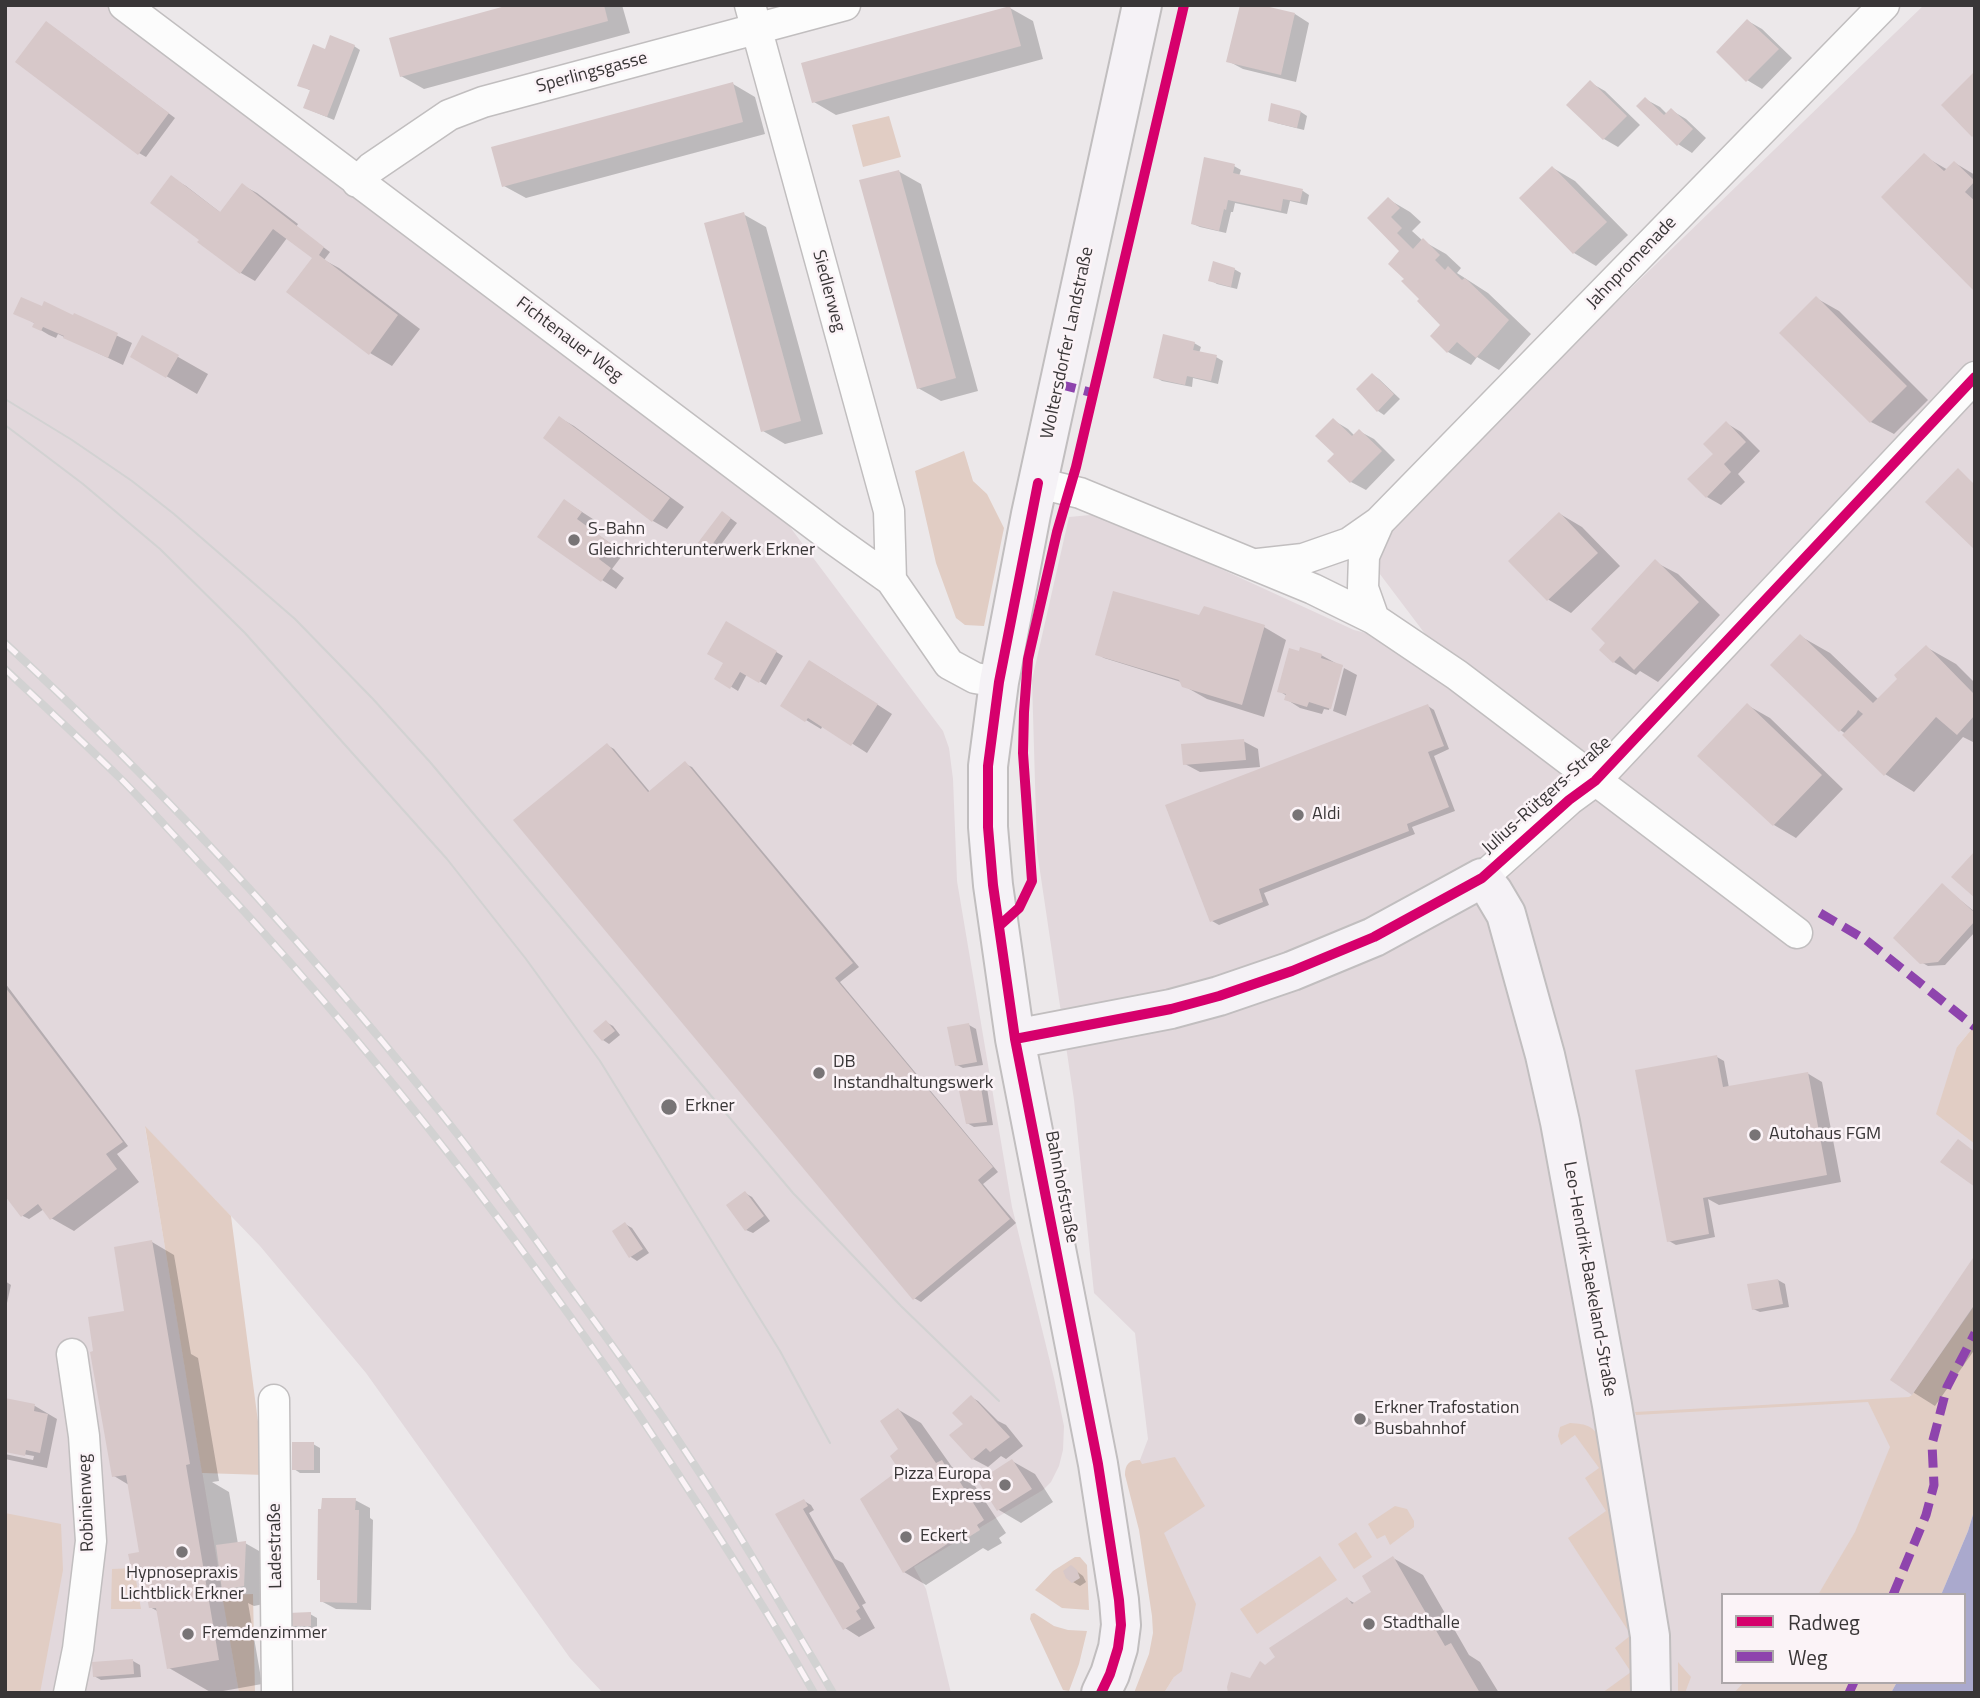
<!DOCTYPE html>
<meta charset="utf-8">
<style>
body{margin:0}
#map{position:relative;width:1980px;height:1698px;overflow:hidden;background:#ece8ea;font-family:"Titillium Web",sans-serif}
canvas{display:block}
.frame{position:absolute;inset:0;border:7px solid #393637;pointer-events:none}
.legend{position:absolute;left:1721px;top:1593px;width:245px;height:91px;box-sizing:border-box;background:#fbf3f7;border:2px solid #ada7aa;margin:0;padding:9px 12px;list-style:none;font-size:21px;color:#393637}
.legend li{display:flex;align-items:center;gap:14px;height:35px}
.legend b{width:35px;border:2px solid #ada7aa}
</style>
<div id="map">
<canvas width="1980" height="1698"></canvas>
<div class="frame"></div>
<ul class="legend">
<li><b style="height:9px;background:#d6006c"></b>Radweg</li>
<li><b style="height:9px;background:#8e44ad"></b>Weg</li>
</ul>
</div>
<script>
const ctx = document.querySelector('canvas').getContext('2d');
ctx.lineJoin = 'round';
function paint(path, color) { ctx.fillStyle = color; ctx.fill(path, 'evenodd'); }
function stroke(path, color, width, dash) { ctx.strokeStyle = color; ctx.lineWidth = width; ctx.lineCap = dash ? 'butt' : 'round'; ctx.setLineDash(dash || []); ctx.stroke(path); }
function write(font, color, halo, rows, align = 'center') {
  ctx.font = font + ' "Titillium Web",sans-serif'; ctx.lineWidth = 5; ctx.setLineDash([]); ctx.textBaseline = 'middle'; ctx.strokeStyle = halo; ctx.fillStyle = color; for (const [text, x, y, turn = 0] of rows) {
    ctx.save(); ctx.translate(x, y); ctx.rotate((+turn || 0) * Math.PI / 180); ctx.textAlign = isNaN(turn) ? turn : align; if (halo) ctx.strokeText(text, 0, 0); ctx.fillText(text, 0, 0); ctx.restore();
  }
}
paint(new Path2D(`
 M5 5H116L772 503 943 731 949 748 953 779 957 881 1012 1207 1054 1378 1064 1426 1063 1450 1059 1466 1051 1482 1043 1490 914 1567 926 1589 951 1693H603L570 1658 366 1373 260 1246 145 1127 239 1693H5Z
 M1924 5H1975V1025L1957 1047 1975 1109V1508L1941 1595H1723V1682H1897L1891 1693H1164L1174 1677 1177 1617 1140 1460 1148 1439 1135 1333 1094 1293 1074 1100 1037 851 1032 680 1069 517 1101 514 1354 630 1438 651 1367 557 1385 526Z`), '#e2d8dc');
paint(new Path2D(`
 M889 116 901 157 863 167 852 125Z
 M964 451 973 481 987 494 1004 528 984 626 965 625 956 618 936 563 915 471Z
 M1975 1025V1144L1936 1114 1957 1047Z
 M145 1126 231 1216 265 1475 202 1473Z
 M1975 1305V1508L1968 1531 1941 1595H1818L1855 1532 1890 1447 1868 1402 1636 1415 1635 1412 1909 1397 1912 1395Z
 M1570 1423C1588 1424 1593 1426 1602 1441L1634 1635V1693H1602L1631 1672 1615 1648 1631 1635 1568 1538 1606 1511 1585 1478 1599 1468 1575 1435 1561 1445 1558 1436 1560 1427Z
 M1175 1457 1205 1506 1164 1533 1196 1604 1182 1671 1174 1677 1164 1693H1134L1149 1654 1153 1633 1152 1616 1139 1530 1125 1475C1125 1464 1129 1460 1140 1460L1142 1464Z
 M1395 1506 1407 1509 1414 1521V1527L1390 1545 1385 1535 1377 1539 1368 1524Z
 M5 1513 61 1524 63 1570 40 1693H5Z
 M1356 1532 1372 1557 1354 1569 1338 1544Z
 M1320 1556 1337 1580 1257 1634 1240 1609Z
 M1075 1557H1080L1087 1565 1089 1610 1062 1608 1035 1590 1053 1571Z
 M134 1568 141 1609H111L112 1569Z
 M253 1594 255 1693H239L222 1595Z
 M1034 1613 1054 1626 1068 1630 1087 1631 1079 1664 1069 1691 1063 1690 1030 1619 1031 1614Z
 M1678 1662 1691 1677 1685 1693H1678Z
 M1744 1682H1897L1891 1693H1734Z`), '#e1cdc4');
paint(new Path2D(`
 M1975 1508V1693H1891L1897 1682H1964V1595H1941L1968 1531Z`), '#aaa9cd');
paint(new Path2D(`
 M515 5H622L630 33 424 89 401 76Z
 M1010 8 1033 21 1043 59 836 115 814 102Z
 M1295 14 1309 23 1296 82 1243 69 1228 61Z
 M1748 21 1762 29 1792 58 1762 89 1747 80Z
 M53 27 175 118 146 157 139 153Z
 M354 46 360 50 334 120 305 108 311 91 300 85 326 51Z
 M1591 83 1605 91 1640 125 1618 147 1604 139Z
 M733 84 755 97 765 134 526 198 504 186Z
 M1645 99 1660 107 1667 114 1671 110 1686 119 1706 138 1692 153 1678 144Z
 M1301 112 1307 116 1304 130 1276 123 1270 120Z
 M1924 156 1948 170 1955 163 1975 175V290Z
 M1234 166 1241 170 1239 176 1303 191 1309 195 1307 205 1290 201 1287 214 1235 203 1233 212H1231L1226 233 1200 227 1193 224Z
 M1553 168 1575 181 1628 235 1596 266 1574 253Z
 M898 171 921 184 978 391 941 401 918 388Z
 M172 178 186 186 221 213 242 185 257 193 298 224 296 227 330 252 324 260 339 268 420 329 392 366 370 353 314 258 287 238 255 281 241 273 202 240Z
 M1388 199 1410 212 1421 222 1412 231 1423 241 1446 254 1461 268 1457 273 1488 293 1531 334 1499 370 1477 357 1471 365 1448 352 1432 336 1443 325 1406 280 1402 251 1370 218Z
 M743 214 766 227 823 434 785 444 763 431Z
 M1234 269 1241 273 1237 289 1217 284 1210 280Z
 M1816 298 1839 311 1928 400 1894 434 1871 422Z
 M16 313 73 318 75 315 132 343 123 365 58 334 56 338 49 335 34 326 36 324Z
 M143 337 208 374 197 394 132 356Z
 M1194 343 1201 347 1199 353 1216 357 1223 361 1218 384 1193 378 1192 387 1162 381 1155 377Z
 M1373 375 1379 379 1400 399 1384 415 1378 411Z
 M560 418 574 426 684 507 667 529 653 521Z
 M1333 420 1348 429 1355 436 1359 431 1374 439 1395 460 1366 490 1351 482 1336 454Z
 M1726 423 1741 432 1760 451 1738 474 1745 482 1721 505 1707 497 1715 454Z
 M565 501 596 521 590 529 624 553 612 569 624 578 616 589 602 580Z
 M1560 514 1582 527 1620 566 1571 613 1549 600 1511 561Z
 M729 517 737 523 714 554 708 550Z
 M1655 562 1678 574 1720 615 1658 682 1640 671 1636 675 1614 662Z
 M1201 617 1264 627 1286 640 1264 717 1207 699 1184 686 1181 682 1104 658 1097 654Z
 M727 623 783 656 766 685 747 674 738 691 717 678 726 663Z
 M1800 636 1830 653 1879 700 1926 647 1956 664 1975 683V743L1963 737 1914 792 1885 774 1846 734 1840 730Z
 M1321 655 1343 667H1341L1329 710 1324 709 1322 714 1300 708 1286 699 1287 696 1279 691Z
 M1344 668 1357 675 1346 716 1333 711Z
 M824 670 892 714 867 753 823 725 821 729 806 720Z
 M1747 705 1770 718 1843 789 1796 838 1774 825Z
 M1428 706 1434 710 1449 749 1434 756 1455 811 1412 827 1415 834 1264 893 1269 905 1219 925 1212 921Z
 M1243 741 1258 749 1260 767 1200 772 1185 764Z
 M607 745 614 749 650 792 685 764 692 767 859 967 840 982 998 1172 983 1184 1016 1223 921 1302 914 1298Z
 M1943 886 1975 912V932L1945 965 1928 966 1921 962Z
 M5 983 128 1146 117 1154 139 1182 74 1231 51 1218 44 1209 29 1219 23 1216 5 1193Z
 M606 1022 613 1026 620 1035 609 1044 603 1040Z
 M969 1025 976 1029 983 1065 963 1068 957 1065Z
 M1717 1057 1724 1061 1729 1088 1807 1073 1822 1082 1841 1182 1719 1205 1708 1199 1715 1237 1676 1245 1669 1241Z
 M980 1084 987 1088 993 1125 974 1127 967 1123Z
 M745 1193 752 1197 770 1221 753 1233 746 1230Z
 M625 1224 632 1228 649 1253 637 1261 631 1257 614 1231Z
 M152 1242 174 1255 191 1354 198 1358 219 1481 212 1482 229 1492 238 1544 245 1543 275 1560 273 1602 254 1606 248 1603 262 1684 212 1693 169 1668 159 1612 150 1607 144 1570 139 1571 132 1567 141 1554 129 1485 114 1476 126 1312Z
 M1975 1259V1349L1935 1406 1892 1379Z
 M1778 1280 1785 1284 1789 1307 1760 1312 1753 1309Z
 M5 1281 11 1285 5 1312Z
 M971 1397 978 1401 998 1421 1006 1425 1023 1446 1006 1459 1001 1456 988 1467 973 1459Z
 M5 1400 35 1406 57 1419 47 1468 5 1459V1454L33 1460 34 1456 5 1451Z
 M899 1410 921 1423 952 1467 965 1475 968 1482 975 1486 1006 1533 999 1538 1002 1543 988 1551 983 1548 926 1585 904 1572Z
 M1363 1415 1370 1419 1372 1423 1366 1427 1359 1423Z
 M313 1444 320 1448V1473H300L294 1469Z
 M1012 1461 1035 1474 1053 1502 1021 1523 999 1510 980 1481Z
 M355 1500 370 1508V1518L373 1520 371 1610 336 1609 321 1601 322 1581 318 1579Z
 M804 1501 811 1505 814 1510 809 1513 835 1559 843 1563 866 1603 862 1605 875 1628 859 1637 845 1628 778 1515Z
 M1393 1558 1423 1575 1469 1655 1480 1662 1499 1693H1230L1251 1680 1347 1599 1356 1604 1373 1592Z
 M1071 1567 1083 1576 1086 1582 1080 1586 1073 1582Z
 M310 1614 317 1618V1628L297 1629 290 1625Z
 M133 1661 140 1665 141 1677 101 1680 94 1676Z`), '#0003');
paint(new Path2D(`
 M509 5H604L608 21 400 77 389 38Z
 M1240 5H1261L1295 13 1281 75 1226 62Z
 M1010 6 1021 46 812 103 801 63Z
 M1747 19 1779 49 1746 82 1716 52Z
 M46 21 169 113 138 155 15 62Z
 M330 35 355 45 327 117 303 108 310 90 297 86 313 44 325 49Z
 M1975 71V134L1972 137 1941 105Z
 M1590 80 1627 116 1603 140 1566 105Z
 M733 82 743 122 502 187 491 147Z
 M1645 97 1664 115 1671 108 1693 129 1677 146 1636 106Z
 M1271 103 1301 111 1297 128 1268 121Z
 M1924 153 1944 171 1954 161 1975 181 1965 192 1975 201V292L1881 197Z
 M1204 157 1235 164 1233 173 1303 189 1300 202 1283 199 1281 211 1228 200 1226 210 1224 209 1219 231 1191 224Z
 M1552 166 1607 222 1573 254 1519 198Z
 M899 170 956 378 917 389 859 180Z
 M171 175 220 212 242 183 324 247 319 255 398 315 369 355 286 292 312 258 273 229 240 274 197 242 199 240 150 203Z
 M1388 197 1400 208 1391 217 1402 228 1397 233 1413 249 1423 238 1440 255 1435 260 1445 270 1448 266 1462 280 1465 278 1509 320 1476 358 1457 342 1447 353 1430 336 1440 325 1417 301 1419 299 1401 281 1404 279 1388 264 1399 251 1367 218Z
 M744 212 801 421 761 432 704 223Z
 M1213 261 1235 268 1231 287 1208 281Z
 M1816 296 1907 386 1870 423 1779 333Z
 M21 297 42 306 44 301 73 315 74 313 118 333 108 358 63 338 64 336 43 327 41 331 32 327 34 323 13 314Z
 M1163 334 1195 342 1193 350 1217 355 1211 381 1187 376 1185 385 1153 378Z
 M142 335 179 355 166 378 130 357Z
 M1372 373 1394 394 1377 412 1356 389Z
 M559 416 670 498 652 522 543 438Z
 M1333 418 1352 436 1359 429 1382 451 1350 483 1327 461 1334 454 1315 436Z
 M1726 421 1746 442 1724 464 1731 472 1706 498 1687 479 1713 454 1703 444Z
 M1958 468 1975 485V550L1925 502Z
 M564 499 582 512 577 519 610 543 599 559 611 568 601 582 537 537Z
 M722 511 731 518 707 552 697 544Z
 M1559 512 1598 553 1547 601 1508 561Z
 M1655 559 1699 602 1634 670 1620 656 1613 663 1599 650 1605 643 1591 629Z
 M1113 591 1199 615 1204 606 1265 625 1242 705 1182 687 1179 680 1095 655Z
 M726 621 777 651 759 683 740 672 730 689 714 679 723 663 707 654Z
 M1800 634 1873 703 1897 679 1894 675 1926 645 1975 695V715L1957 735 1936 717 1884 776 1842 735 1863 714 1858 710 1856 714 1839 732 1770 665Z
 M1300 647 1322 654 1321 658 1343 665 1331 709 1309 702 1307 707 1284 700 1286 694 1277 692 1289 648 1299 651Z
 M809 660 878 704 851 746 808 718 805 722 780 706Z
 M1747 703 1822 775 1773 826 1697 756Z
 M1428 704 1444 746 1428 752 1449 807 1407 824 1409 831 1259 889 1263 902 1210 922 1165 805Z
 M1244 739 1246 760 1183 765 1181 744Z
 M607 743 648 792 685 761 853 963 835 978 993 1167 978 1180 1010 1219 913 1300 513 820Z
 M1975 851V898L1951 877Z
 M1942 883 1975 913V921L1938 962 1920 964 1893 938Z
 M5 987 123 1142 106 1154 117 1169 50 1220 38 1204 21 1217 5 1196Z
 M606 1020 615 1031 602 1041 593 1031Z
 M969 1023 977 1062 955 1066 947 1027Z
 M1717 1055 1723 1087 1808 1072 1827 1175 1703 1198 1709 1234 1667 1242 1635 1070Z
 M980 1082 987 1122 966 1124 958 1086Z
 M1958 1139 1975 1152V1187L1940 1162Z
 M745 1191 764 1216 745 1231 726 1205Z
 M625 1222 643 1249 629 1258 612 1231Z
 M152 1240 190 1464 186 1465 219 1660 167 1669 156 1608H149L141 1566 131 1568 128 1554 139 1552 126 1475 112 1477 90 1352 93 1351 88 1317 124 1311 114 1247Z
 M1975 1255V1304L1912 1395 1890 1380Z
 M1778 1279 1783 1304 1752 1310 1747 1284Z
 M971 1395 1010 1437 990 1452 986 1448 972 1460 949 1435 963 1424 952 1413Z
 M5 1398 35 1404 34 1411 48 1414 40 1453 26 1450 25 1456 5 1452Z
 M898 1408 936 1463 942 1460 949 1472 953 1471 984 1520 977 1525 980 1530 964 1540 961 1535 903 1573 860 1499 899 1470 890 1456 898 1449 880 1421Z
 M1363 1413 1367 1419 1358 1424 1354 1419Z
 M292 1442H314V1470H292Z
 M1012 1459 1032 1489 997 1511 978 1481Z
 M322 1498H356L355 1510H359L357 1603 320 1602V1580H317L318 1509H321Z
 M804 1499 808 1506 803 1509 860 1608 856 1611 861 1619 843 1630 775 1514Z
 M246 1541 244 1586 222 1590 216 1545Z
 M1393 1556 1445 1646 1451 1643 1480 1693H1228L1227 1687 1231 1672 1250 1678 1260 1661 1265 1665 1275 1657 1269 1648 1347 1597 1352 1604 1371 1592 1362 1576Z
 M1071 1565 1077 1570 1080 1578 1072 1583 1066 1578 1063 1571Z
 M311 1612V1626H289L288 1613Z
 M133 1659 134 1674 93 1677 92 1662Z`), '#d7c8c9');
const street = new Path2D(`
 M124 5 832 538 891 580 949 664 975 678 999 682
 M750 5 889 511 891 580
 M357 182 371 168 449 115 483 102 845 5
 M1038 483 1080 493 1313 589 1374 619 1457 675 1797 933
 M1258 564 1303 559 1349 543 1379 522 1884 5
 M1374 619 1363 588 1364 556 1379 522
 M1482 878 1569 800 1595 781 1975 377
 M274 1400 277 1693
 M69 1693 78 1649 91 1541 84 1436 72 1354`);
const secondary = new Path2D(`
 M1015 1039 1171 1009 1219 996 1292 971 1374 937 1482 878 1493 892 1506 914 1545 1055 1560 1122 1612 1405 1650 1636 1651 1693
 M1101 1693 1110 1674 1118 1648 1121 1625 1119 1600 1098 1464 1015 1039 993 885 988 827V766L999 682 1031 514 1142 5`);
stroke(street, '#c1bebf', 33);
stroke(secondary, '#c1bebf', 42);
stroke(street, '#fcfcfc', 30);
stroke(secondary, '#f5f2f6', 38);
stroke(new Path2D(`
 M5 399 72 440 132 481 174 514 295 619 373 699 430 762 793 1193 901 1306 999 1401
 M5 425 83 484 160 549 245 633 447 859 526 959 600 1061 780 1351 830 1443`), '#d2d2d2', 2);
const rail = new Path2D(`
 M5 643C162 787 307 946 440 1112 488 1172 532 1235 577 1297 611 1344 646 1391 678 1440 733 1522 783 1608 833 1693
 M5 669C43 705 82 741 120 778 149 807 177 839 205 869 363 1037 505 1219 635 1409 697 1502 759 1596 814 1693`);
stroke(rail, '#d2d2d2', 8);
stroke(rail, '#fbf3f7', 5, [16]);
stroke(new Path2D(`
 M1058 384 1093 393
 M1820 913 1866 940 1975 1027
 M1893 1595 1926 1515 1934 1485 1932 1444 1947 1387 1975 1333
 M1849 1693 1854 1682`), '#8e44ad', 9, [18, 9]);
stroke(new Path2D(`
 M1038 483 999 682 988 766V827L993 885 1015 1039 1098 1464 1119 1600 1121 1625 1118 1648 1110 1674 1101 1693
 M999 926 1019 908 1032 881 1023 753 1024 712 1028 659 1057 532 1076 467 1184 5
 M1015 1039 1171 1009 1219 996 1292 971 1374 937 1482 878 1569 800 1595 781 1975 377`), '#d6006c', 10);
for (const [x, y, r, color] of [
 [574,540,7,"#787476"],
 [1298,815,7,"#787476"],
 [819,1073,7,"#787476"],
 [669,1107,9,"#787476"],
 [1755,1135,7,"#787476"],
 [1360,1419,7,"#787476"],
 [1005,1485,7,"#787476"],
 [906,1537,7,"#787476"],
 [182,1552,7,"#787476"],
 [1369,1624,7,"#787476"],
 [188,1634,7,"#787476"]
]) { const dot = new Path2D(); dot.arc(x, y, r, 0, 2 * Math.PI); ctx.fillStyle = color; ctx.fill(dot); stroke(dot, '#fbf3f7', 2.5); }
write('18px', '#393637', '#fbf3f7', [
 ["Sperlingsgasse",592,73,-15],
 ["Jahnpromenade",1632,263,-46],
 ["Siedlerweg",828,291,75],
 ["Fichtenauer Weg",569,340,37],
 ["Woltersdorfer Landstraße",1068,343,-78],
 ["Julius-Rütgers-Straße",1547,796,-42],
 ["Bahnhofstraße",1061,1187,79],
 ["Leo-Hendrik-Baekeland-Straße",1589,1279,80],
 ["Robinienweg",87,1503,-92],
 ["Ladestraße",276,1546,-91]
]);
write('18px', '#393637', '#fbf3f7', [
 ["S-Bahn",588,530],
 ["Gleichrichterunterwerk Erkner",588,551],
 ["Aldi",1312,815],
 ["DB",833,1063],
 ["Instandhaltungswerk",833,1084],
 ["Erkner",685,1107],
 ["Autohaus FGM",1769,1135],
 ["Erkner Trafostation",1374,1409],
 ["Busbahnhof",1374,1430],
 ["Pizza Europa",991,1475,"right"],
 ["Express",991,1496,"right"],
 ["Eckert",920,1537],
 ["Hypnosepraxis",182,1574,"center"],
 ["Lichtblick Erkner",182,1595,"center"],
 ["Stadthalle",1383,1624],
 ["Fremdenzimmer",202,1634]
], 'left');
</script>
